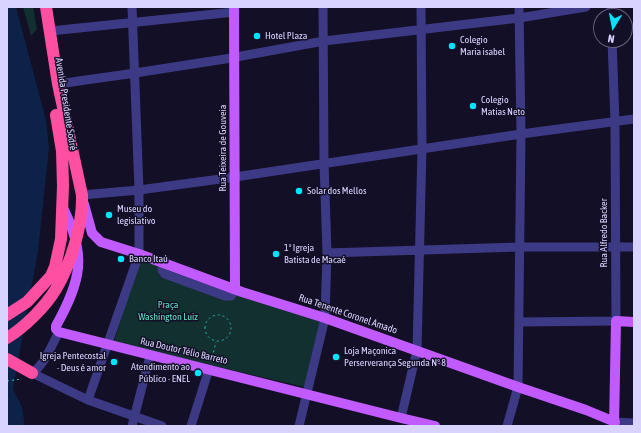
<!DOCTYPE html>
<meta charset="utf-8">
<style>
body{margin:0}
#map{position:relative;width:641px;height:433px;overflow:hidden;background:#130f26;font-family:"Asap Condensed",sans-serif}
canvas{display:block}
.frame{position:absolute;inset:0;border:8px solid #d9d4ff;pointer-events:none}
.north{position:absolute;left:593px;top:8px;width:40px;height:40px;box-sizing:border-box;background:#130f26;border:1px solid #625e7d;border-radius:50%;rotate:190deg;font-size:11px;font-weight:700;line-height:16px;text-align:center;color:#d9d4ff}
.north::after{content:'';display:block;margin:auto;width:14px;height:18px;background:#00e5ff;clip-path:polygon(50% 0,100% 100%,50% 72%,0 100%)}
</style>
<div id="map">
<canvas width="641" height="433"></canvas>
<div class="frame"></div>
<div class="north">N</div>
</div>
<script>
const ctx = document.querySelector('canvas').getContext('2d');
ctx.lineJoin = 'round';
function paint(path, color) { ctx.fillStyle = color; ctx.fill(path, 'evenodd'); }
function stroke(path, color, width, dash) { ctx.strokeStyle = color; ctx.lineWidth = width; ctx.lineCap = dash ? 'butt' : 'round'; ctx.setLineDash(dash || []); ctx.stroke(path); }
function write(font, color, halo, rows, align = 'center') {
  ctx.font = font + ' "Asap Condensed",sans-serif'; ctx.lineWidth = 3; ctx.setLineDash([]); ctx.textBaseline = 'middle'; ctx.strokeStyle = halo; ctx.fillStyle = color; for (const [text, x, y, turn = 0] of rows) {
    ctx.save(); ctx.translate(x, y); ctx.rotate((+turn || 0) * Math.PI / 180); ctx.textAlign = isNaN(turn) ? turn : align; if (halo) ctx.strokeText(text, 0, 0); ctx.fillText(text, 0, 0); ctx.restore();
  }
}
paint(new Path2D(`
 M23 7H33L37 29 31 36Z
 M140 255 320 320 304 387 114 342Z`), '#12302f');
paint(new Path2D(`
 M7 7H16L46 120 49 148 38 251 13 389 22 407 25 426H7Z`), '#0c2248');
stroke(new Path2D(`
 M205 328a13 13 0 1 1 26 0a13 13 0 1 1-26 0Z
 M211 362 216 342
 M7 381 22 379`), '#2fb8b0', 1, [2, 3]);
stroke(new Path2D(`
 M611 7V16
 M50 31 235 12
 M58 84 135 73 225 59 324 41 519 18 586 7
 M82 195 139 190 235 177 521 134 634 119
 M327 253 519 247H634
 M164 263 162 270 165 274 225 296H231L235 289
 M519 322 616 321 615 122 612 40
 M59 332C51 346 45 364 32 373L88 400 162 426
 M88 400 139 254V190L132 7
 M401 418 417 350 422 149 421 7
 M615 422 634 423
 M132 426 150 356
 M191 426 209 369
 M299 426 325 318 327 253 324 163 323 7
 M507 426 518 387 521 134 519 7`), '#3d3a85', 9);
stroke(new Path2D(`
 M234 7 235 289
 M84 204 92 233 101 242 139 254 242 292 325 318 518 387 586 410 615 422
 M62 206C87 254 82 279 56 326V329L59 332 401 418 435 426
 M614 426 616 321 634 322`), '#c25bff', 10);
stroke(new Path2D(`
 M7 315 27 302 51 276 55 267 61 239 63 186 62 151 56 115
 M7 338C25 327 45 307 56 289 71 264 83 224 82 195L58 84 46 7
 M7 359 32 373`), '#ff4fa3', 12);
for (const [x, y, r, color] of [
 [257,36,4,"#00e5ff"],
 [452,46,4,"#00e5ff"],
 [473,106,4,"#00e5ff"],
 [299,191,4,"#00e5ff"],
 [109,215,4,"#00e5ff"],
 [276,254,4,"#00e5ff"],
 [121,259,4,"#00e5ff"],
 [336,357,4,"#00e5ff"],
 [114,362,4,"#00e5ff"],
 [198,373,4,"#00e5ff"]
]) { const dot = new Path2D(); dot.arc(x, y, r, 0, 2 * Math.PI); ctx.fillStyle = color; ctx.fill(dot); stroke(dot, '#130f26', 1.5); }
write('10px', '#d9d4ff', '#130f26', [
 ["Hotel Plaza",265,36],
 ["Colegio",460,40],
 ["Maria isabel",460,52],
 ["Colegio",481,100],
 ["Matias Neto",481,112],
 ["Solar dos Mellos",307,191],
 ["Museu do",117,209],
 ["legislativo",117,221],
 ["1° Igreja",284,248],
 ["Batista de Macaé",284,260],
 ["Banco Itaú",129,259],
 ["Loja Maçonica",344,351],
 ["Perserverança Segunda N° 8",344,363],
 ["Igreja Pentecostal",106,356,"right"],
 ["- Deus é amor",106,368,"right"],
 ["Atendimento ao",190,367,"right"],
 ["Público - ENEL",190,379,"right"]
], 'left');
write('10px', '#d9d4ff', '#130f26', [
 ["Avenida Presidente Sodré",66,104,81],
 ["Rua Teixeira de Gouveia",223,148,-90],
 ["Rua Alfredo Backer",604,233,-90],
 ["Rua Tenente Coronel Amado",348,314,19],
 ["Rua Doutor Télio Barreto",184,351,13]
]);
write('10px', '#5fe0c0', '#130f26', [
 ["Praça",168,305],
 ["Washington Luiz",168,317]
]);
</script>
